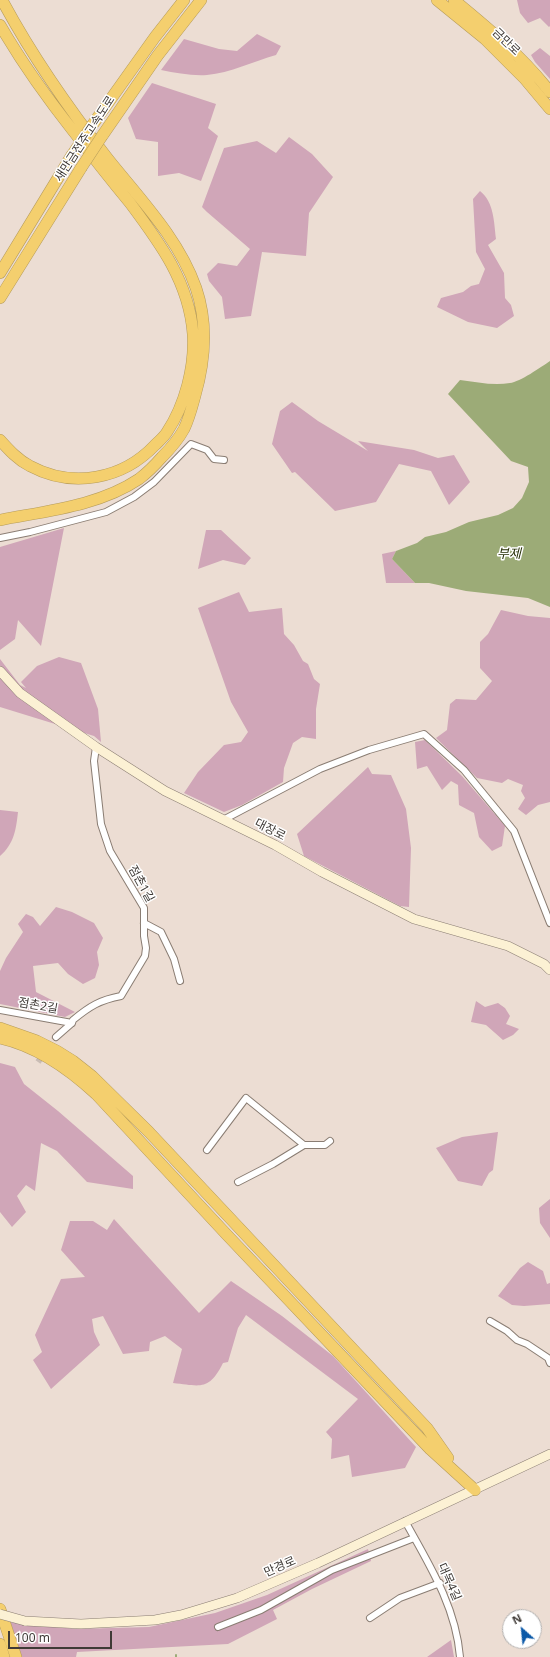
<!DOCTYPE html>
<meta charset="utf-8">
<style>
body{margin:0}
#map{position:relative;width:550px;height:1657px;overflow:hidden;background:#ecddd3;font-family:"Noto Sans",sans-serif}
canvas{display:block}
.north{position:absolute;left:502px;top:1609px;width:40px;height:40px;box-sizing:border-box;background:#fff;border:1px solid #b2b0af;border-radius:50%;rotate:333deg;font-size:11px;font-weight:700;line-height:16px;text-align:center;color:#3f3a36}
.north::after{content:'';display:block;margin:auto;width:14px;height:18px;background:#0b59a8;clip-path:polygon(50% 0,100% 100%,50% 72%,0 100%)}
.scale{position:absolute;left:8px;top:1631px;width:104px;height:18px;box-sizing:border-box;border:2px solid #3f3a36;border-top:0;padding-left:5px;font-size:12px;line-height:14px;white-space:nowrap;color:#3f3a36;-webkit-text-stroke:3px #fff;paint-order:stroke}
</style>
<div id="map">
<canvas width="550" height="1657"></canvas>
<div class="north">N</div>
<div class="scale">100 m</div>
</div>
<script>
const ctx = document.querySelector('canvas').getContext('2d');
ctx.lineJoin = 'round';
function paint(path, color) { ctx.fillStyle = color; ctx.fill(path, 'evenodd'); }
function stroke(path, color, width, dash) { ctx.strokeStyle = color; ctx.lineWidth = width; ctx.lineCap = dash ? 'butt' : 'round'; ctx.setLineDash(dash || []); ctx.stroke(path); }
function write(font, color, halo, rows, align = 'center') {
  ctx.font = font + ' "Noto Sans","Noto Sans KR",sans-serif'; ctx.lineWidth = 3; ctx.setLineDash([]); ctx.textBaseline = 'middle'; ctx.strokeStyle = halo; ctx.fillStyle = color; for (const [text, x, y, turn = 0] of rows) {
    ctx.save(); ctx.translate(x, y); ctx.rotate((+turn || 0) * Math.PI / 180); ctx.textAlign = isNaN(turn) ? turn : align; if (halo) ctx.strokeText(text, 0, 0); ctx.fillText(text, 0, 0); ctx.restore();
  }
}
paint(new Path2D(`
 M517 0H550V26L549 27 540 18 528 23 520 13Z
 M257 34 281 46 276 55C254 61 230 73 207 75 192 76 176 73 161 70L184 39 219 49 237 51Z
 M540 48 550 56V79L535 62 531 55Z
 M152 83 216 104 208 128 218 136 201 181 179 173 158 176V142L136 139 128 118Z
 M289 137 312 154 333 177 309 213 306 256 262 252 251 316 225 319 222 297 209 281 207 274 218 263 237 266 250 249 207 212 202 207 224 148 257 141 276 153Z
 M480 191C494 202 494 222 496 239L488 245 504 273 505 298 511 305 514 316 497 328 468 322 437 307 441 298 463 292 471 286 479 284 485 269 476 252 473 199Z
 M292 402 318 421 368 451 358 441 414 450 438 458 454 455 470 482 449 505 431 471 399 464 376 502 335 511 295 472 292 473 272 444 280 411Z
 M64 528 41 646 18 620 15 639 0 650V547Z
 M206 530H221L251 558 245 565 223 560 198 569Z
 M396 551 392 559 415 583H386L382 554Z
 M239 592 249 612 282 608 284 634 294 645 303 661 308 664 314 679 320 684 316 709V739L302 737 293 743 284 768 283 782 242 805 224 812 184 793 198 772 224 745 241 742 248 732 231 702 198 608Z
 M501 610 528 616 550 618V802L538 805 526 815 518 809 525 798 521 791 523 785 508 779 502 783 477 778 436 738 447 730 450 704 456 699 476 700 492 681 480 668V642L488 634Z
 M59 657 81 663 98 709 101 742 94 736 0 707V659L20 685 26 688 21 682 37 666Z
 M425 740 462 776 505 826 502 846 492 851 479 837 474 813 459 805 458 785 451 781 442 790 427 766 417 769 415 742Z
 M368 767 372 774 391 775 406 809 411 848 409 907 400 906 304 856 297 834Z
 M0 810 18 812C16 830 14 844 0 856Z
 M56 907 72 912 94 923 103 938 97 952 99 965 95 978 83 984 68 974 58 963 33 966 36 992 75 1012 65 1017 0 1004V971L6 958 23 932 18 924 26 914 33 917 40 926Z
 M476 1001 485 1007 498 1003 505 1008 510 1016 506 1024 519 1029 513 1035 503 1040 486 1025 471 1022Z
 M0 1063 15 1067 24 1084 58 1111 133 1176V1189L87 1182 57 1151 41 1143 35 1191 26 1185 17 1196 26 1212 12 1227 0 1212Z
 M498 1132 493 1170 489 1173 482 1186 458 1181 436 1148 462 1137Z
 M550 1199V1238L540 1223 539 1208Z
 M114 1219 199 1313 231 1281 282 1316 333 1356 416 1447 405 1468 352 1477 349 1455 331 1459 332 1439 326 1432 358 1399 246 1315 238 1328 228 1362 223 1363C209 1391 201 1386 173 1383L182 1349 165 1336 150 1342 149 1351 123 1354 103 1316 92 1319 94 1332 100 1345 51 1389 33 1360 42 1352 35 1335 61 1279 85 1277 61 1250 70 1221H93L107 1230Z
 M528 1262 543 1271 547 1284 550 1283V1304L524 1306 512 1305 498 1296 520 1268Z
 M368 1549 371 1561 312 1589 273 1610 277 1619 228 1644 77 1652 76 1657H21L9 1622 75 1629 149 1627 215 1613 267 1595Z
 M451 1640 454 1657H427Z`), '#d0a6b8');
paint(new Path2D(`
 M550 361V607L528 598 466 591 429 583H415L392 559 396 551 417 543 425 537 446 532 469 522 498 515 513 508 522 498 529 482 528 467 511 461 448 394 460 380C476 382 494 386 510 383 520 382 541 367 550 361Z`), '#9cab77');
stroke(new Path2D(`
 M176 1655V1657`), '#9cab77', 2);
stroke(new Path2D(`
 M38 1062 56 1037`), '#c9bcb4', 6, [6, 3]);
const street = new Path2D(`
 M0 538 30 532 106 512 134 497 154 482 191 444 207 450 214 459 224 460
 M223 820 320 769 369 750 424 734 464 770 514 831 550 923
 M144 923 161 932 174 959 180 981
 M0 1010 72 1023
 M56 1037 72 1023 73 1020C90 1006 100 1000 121 996L145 956 146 948 144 936V908L110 851 101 824 94 761 96 747
 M207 1150 246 1098 304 1145H325L330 1141
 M238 1182 273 1164 304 1145
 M490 1321 507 1331 517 1340 527 1344 548 1358 550 1363
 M405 1521C429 1564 456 1607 460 1657
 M370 1618 400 1598 440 1583
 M218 1627 261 1610 332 1570 414 1538`);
const secondary = new Path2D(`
 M0 671 20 693 96 747 165 791 275 845 322 872 414 919 508 946 544 964 550 970
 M25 1621 81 1624 155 1620 181 1615 237 1598 318 1563 550 1454`);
const highway = new Path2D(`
 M437 0 485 39 524 78 550 109
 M454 0C488 28 523 57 550 92
 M0 25C22 63 47 98 74 132 92 156 111 180 130 203 160 243 189 282 193 334 195 367 185 405 167 432 164 437 159 441 155 445 123 479 73 489 30 466 18 460 9 450 0 440
 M93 124 155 37 184 0
 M102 136 158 55 201 0
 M0 273 72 155
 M0 298 81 168
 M0 520C46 511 99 506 139 479 147 473 155 465 162 457 170 449 178 440 184 429 189 419 192 407 195 396 205 361 208 323 196 288 179 239 140 199 108 159 69 109 32 56 2 0
 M0 1028 37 1041 57 1051 73 1061 92 1076 149 1132 427 1428 448 1458
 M0 1038C37 1046 69 1069 96 1094L227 1235 430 1449 475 1490
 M0 1609 16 1657
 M0 1644 4 1657`);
stroke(street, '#8a7d73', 8);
stroke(secondary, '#8a7d73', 10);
stroke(highway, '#b59b5a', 12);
stroke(street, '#fff', 6);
stroke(secondary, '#fcf1d4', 9);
stroke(highway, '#f4cf6e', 11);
const secondaryBridge = new Path2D(`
 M0 1614 25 1621`);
const highwayBridge = new Path2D(`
 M72 155 93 124
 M81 168 102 136`);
stroke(secondaryBridge, '#8a7d73', 10, []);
stroke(highwayBridge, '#b59b5a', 12, []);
stroke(secondaryBridge, '#fcf1d4', 9);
stroke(highwayBridge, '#f4cf6e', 11);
write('12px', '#3f3a36', '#fff', [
 ["금만로",506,42,44],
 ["새만금전주고속도로",85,139,-57],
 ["대장로",270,830,27],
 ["점촌1길",141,884,61],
 ["점촌2길",38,1006,10],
 ["만경로",280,1567,-24],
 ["대목4길",449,1582,66]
]);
write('italic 13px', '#262f06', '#fff', [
 ["부제",509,554]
]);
</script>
